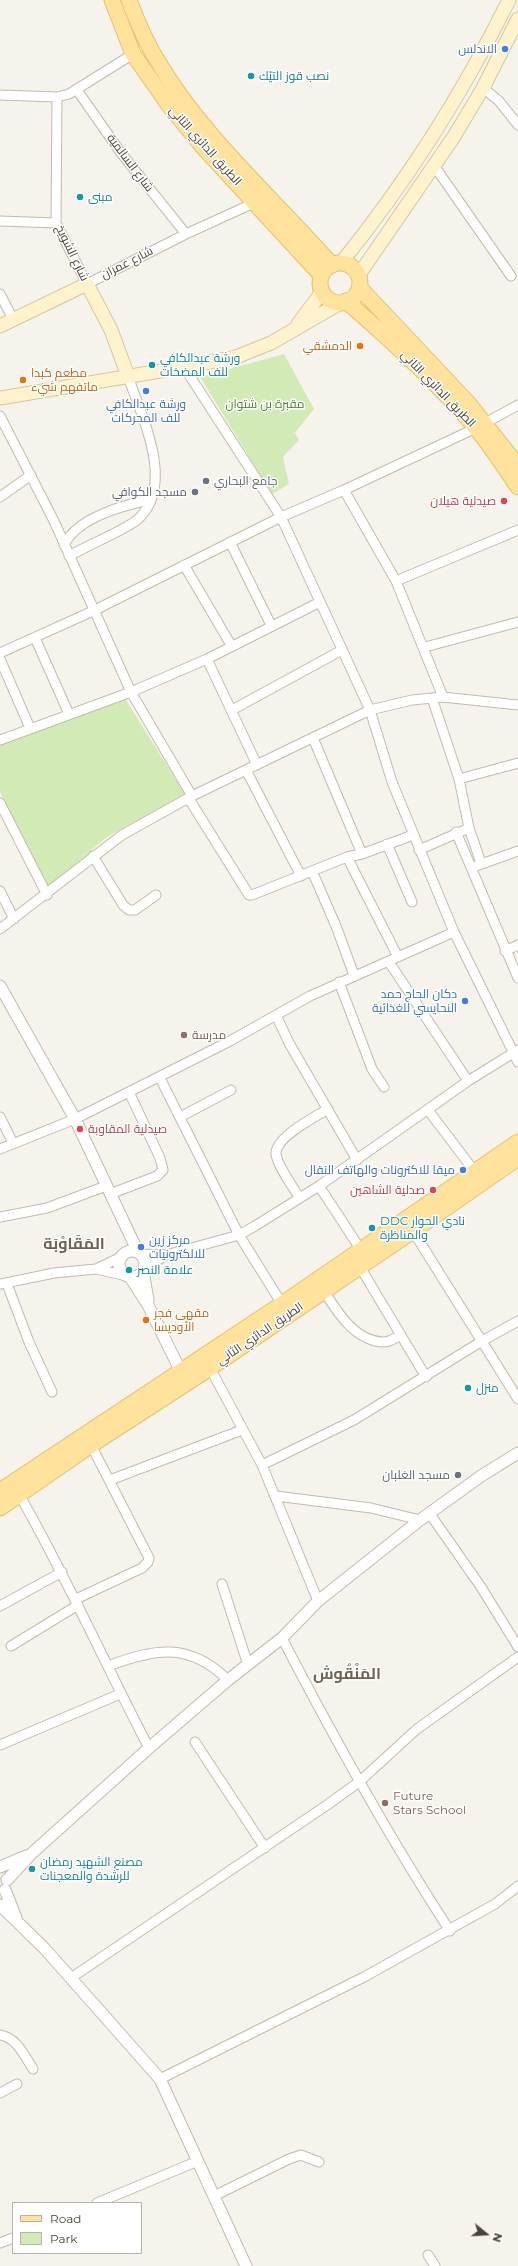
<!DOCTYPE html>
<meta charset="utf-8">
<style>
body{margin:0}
#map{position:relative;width:518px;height:2266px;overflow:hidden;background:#f6f3ec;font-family:Montserrat,sans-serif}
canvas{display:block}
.legend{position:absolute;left:12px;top:2202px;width:130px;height:52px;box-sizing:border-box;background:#fff;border:1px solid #b7b4b0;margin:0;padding:5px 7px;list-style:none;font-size:12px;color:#4b4439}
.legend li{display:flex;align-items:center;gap:8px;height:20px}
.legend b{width:20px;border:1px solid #b7b4b0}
.north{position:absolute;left:466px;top:2214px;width:40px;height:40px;-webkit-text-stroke:3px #fff;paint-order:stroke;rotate:108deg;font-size:11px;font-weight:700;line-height:16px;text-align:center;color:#4b4439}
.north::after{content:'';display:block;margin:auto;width:14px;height:18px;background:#4b4439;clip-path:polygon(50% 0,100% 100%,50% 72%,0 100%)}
</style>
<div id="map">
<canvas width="518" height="2266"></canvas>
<ul class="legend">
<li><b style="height:5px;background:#ffe39c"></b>Road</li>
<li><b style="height:11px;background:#d2eab5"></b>Park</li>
</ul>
<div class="north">N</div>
</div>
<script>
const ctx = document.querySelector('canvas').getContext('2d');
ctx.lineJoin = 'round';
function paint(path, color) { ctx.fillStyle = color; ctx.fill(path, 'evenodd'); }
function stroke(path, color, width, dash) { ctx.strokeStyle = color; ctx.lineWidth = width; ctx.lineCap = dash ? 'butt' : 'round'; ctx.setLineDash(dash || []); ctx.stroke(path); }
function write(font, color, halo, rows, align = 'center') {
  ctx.font = font + ' Montserrat,Cairo,sans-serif'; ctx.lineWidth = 3; ctx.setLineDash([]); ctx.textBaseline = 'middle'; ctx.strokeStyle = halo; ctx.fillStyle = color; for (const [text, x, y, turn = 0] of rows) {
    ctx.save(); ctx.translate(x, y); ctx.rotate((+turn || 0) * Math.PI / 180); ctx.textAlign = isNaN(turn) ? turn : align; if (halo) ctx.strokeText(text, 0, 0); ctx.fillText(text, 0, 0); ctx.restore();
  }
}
paint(new Path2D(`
 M284 354 314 409 295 433 299 440 283 457 289 484 272 494 200 377Z
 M124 697 185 794 107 837 47 889 0 792V745Z`), '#d2eab5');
const minor = new Path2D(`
 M483 88 499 101 518 125
 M77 90 121 153 186 234
 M0 95 57 97 69 94 133 54
 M57 97 56 223 87 284 186 234 256 202
 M435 167 511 276
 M0 221 56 223
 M0 294 13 319
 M184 367 281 517 370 710 392 782 454 932 518 1062
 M0 416 54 521 131 692 192 796
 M344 490 396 581 443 697
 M0 497 31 475
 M230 542 271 625
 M64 545C77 518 123 505 150 500
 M69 556C86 546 123 531 137 520 177 485 141 416 128 376
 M184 565 231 645
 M396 581 518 530
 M35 638 69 714
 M425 647 518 622
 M0 653 93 611 281 517 344 490 476 428 518 405
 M0 659 30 728
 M207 659 257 765
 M432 698 459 779 469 828
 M232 710 342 650
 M313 738 362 854
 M0 740 131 692 207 659 320 602
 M246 770 301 876
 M459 779 518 763
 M189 799 249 895H252L347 857 362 854 413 835
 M0 803 47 895
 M456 832 518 978
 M387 844 412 902
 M419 850 469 828 481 863
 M93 856 123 905 129 910H135L156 895
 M347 857 398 957
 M476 866 518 851
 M312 871 336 926 354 975
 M0 891 14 919
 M0 929 122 835 192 796 370 710 412 700 443 697 518 705
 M505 951 518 945
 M389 962 468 1081
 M339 982 372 1069 384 1087
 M276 1015 289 1043 357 1160
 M160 1078 239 1235 282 1304
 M428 1110 475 1172
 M0 1117 13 1143
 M180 1117 231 1090
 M0 1149 75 1119 230 1041 310 996 454 932
 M319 1186 361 1250
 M110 1194 157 1176 163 1170 160 1158 129 1092
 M299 1197C293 1187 277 1165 276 1154 275 1137 315 1117 328 1109
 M0 1217 47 1208 106 1186
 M413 1231 518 1399
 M140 1254 166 1255
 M360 1267 426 1377
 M145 1268 166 1255 239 1235 255 1226 319 1186 468 1081 518 1050
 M96 1269 127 1276
 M0 1284 54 1273 96 1269 121 1257
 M7 1284 29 1342 52 1392
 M324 1291C337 1312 355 1341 383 1342 390 1342 395 1338 401 1335
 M210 1368 262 1465 318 1601
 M262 1465 354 1420 482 1341 518 1321
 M110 1480 242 1430
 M20 1496C67 1578 105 1664 149 1748
 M276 1496 371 1508 420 1520
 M430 1514 481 1587 518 1647
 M222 1584 248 1665
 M76 1599 142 1568 148 1562 149 1558 91 1445
 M0 1606 62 1572
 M282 1638C334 1738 388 1836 450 1931
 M11 1646 78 1605
 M108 1666C156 1648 189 1642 228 1680
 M195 1742 265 1848
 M0 1745 120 1694
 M71 1978 327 1805 359 1782 417 1729 518 1657
 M0 2035C17 2038 24 2055 33 2069
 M160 2079 364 1977 495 1904 518 1886
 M0 2093 17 2084
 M214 2196 289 2159 301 2155 319 2162
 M97 2203 198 2161
 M0 2243 13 2238
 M428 2255 435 2266`);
const tertiary = new Path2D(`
 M0 986 75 1119 138 1252
 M119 1264a13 13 0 1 1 26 0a13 13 0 1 1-26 0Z
 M143 1271 148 1300
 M130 1277 148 1305 184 1378
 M0 1867 26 1856
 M7 1880 31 1854 149 1748 228 1680 282 1638 318 1601 420 1520 481 1476 518 1453
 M5 1890 16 1918
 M0 1905 45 1949 160 2079 246 2266`);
const secondary = new Path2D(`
 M341 263C408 180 462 95 509 0
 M358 276 453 138 483 88 518 19
 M298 324 322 292
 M0 326 87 284 111 330 128 376
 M0 398 184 367 236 357 271 343 342 302`);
const primary = new Path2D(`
 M112 0 133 54 168 104 202 146 321 275
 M129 0C137 21 145 41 157 60 203 138 273 198 332 265
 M320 283a20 20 0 1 1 40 0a20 20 0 1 1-40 0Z
 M359 287 469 404 518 466
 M346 301C391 340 437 382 475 427 491 446 504 467 518 487
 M0 1491 282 1304 518 1142
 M0 1508 91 1445 210 1368 413 1231 518 1158`);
stroke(minor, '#c2bbae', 11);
stroke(tertiary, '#c2bbae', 13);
stroke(secondary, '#d6c79b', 15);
stroke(primary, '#e6c16a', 17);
stroke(minor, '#fff', 9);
stroke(tertiary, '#fff', 11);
stroke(secondary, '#fff3cd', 13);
stroke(primary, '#ffe39c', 15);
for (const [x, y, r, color] of [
 [505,49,4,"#3f7fe0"],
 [251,76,4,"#0f9aa8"],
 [80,197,4,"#0f9aa8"],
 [360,346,4,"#e8710a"],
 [152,365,4,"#0f9aa8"],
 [23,380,4,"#e8710a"],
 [146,391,4,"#3f7fe0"],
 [206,481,4,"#6b7280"],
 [195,492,4,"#6b7280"],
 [504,501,4,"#e0444e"],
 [465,1001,4,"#3f7fe0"],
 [184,1035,4,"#8d6e63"],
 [80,1129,4,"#e0444e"],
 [463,1170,4,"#3f7fe0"],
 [433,1190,4,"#e0444e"],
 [372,1228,4,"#0f9aa8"],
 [141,1247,4,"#3f7fe0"],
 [129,1270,4,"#0f9aa8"],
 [146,1320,4,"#e8710a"],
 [468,1388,4,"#0f9aa8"],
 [458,1475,4,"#6b7280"],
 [385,1803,4,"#8d6e63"],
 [32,1869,4,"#0f9aa8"]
]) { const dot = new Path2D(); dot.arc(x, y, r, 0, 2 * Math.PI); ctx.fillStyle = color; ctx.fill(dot); stroke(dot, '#fff', 1.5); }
write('12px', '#366cbe', '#fff', [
 ["الاندلس",497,49],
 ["ورشة عبدالكافي",146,404,"center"],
 ["للف المحركات",146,418,"center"],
 ["دكان الحاج حمد",457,994],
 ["النحايسي للغذائية",457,1008],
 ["ميقا للاكترونات والهاتف النقال",455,1170],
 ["مركز زين",149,1240,"left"],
 ["للالكترونيات",149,1254,"left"]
], 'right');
write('12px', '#0d838f', '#fff', [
 ["نصب قوز التيّك",259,76],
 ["مبنى",88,197],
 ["ورشة عبدالكافي",160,358],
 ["للف المضخات",160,372],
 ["DDC نادي الحوار",380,1221],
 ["والمناظرة",380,1235],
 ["علامة النصر",137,1270],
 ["منزل",476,1388],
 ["مصنع الشهيد رمضان",40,1862],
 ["للرشدة والمعجنات",40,1876]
], 'left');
write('12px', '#4b4439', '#fff', [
 ["الطريق الدائري الثاني",205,146,48],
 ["شارع السالمية",130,163,53],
 ["شارع الشويخ",72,253,64],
 ["شارع عمران",127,263,-27],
 ["الطريق الدائري الثاني",438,389,46],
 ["الطريق الدائري الثاني",260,1334,-34]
]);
write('12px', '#c56008', '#fff', [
 ["الدمشقي",352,346,"right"],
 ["مطعم كبدا",31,373],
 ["ماتفهم شيء",31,387],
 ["مقهى فجر",154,1313],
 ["الأوديسا",154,1327]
], 'left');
write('12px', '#4a7f2a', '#fff', [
 ["مقبرة بن شتوان",265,404]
]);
write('12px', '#5b616d', '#fff', [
 ["جامع البحاري",214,481,"left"],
 ["مسجد الكوافي",187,492],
 ["مسجد الغلبان",450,1475]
], 'right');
write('12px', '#be3a42', '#fff', [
 ["صيدلية هيلان",496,501],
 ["صيدلية المقاوبة",88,1129,"left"],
 ["صدلية الشاهين",425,1190]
], 'right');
write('12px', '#785e54', '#fff', [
 ["مدرسة",192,1035],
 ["Future",393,1796],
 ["Stars School",393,1810]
], 'left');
write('bold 16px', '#6e6250', '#fff', [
 ["المَقَاوْبَة",74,1244],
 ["المَنْقُوش",347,1674]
]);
</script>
